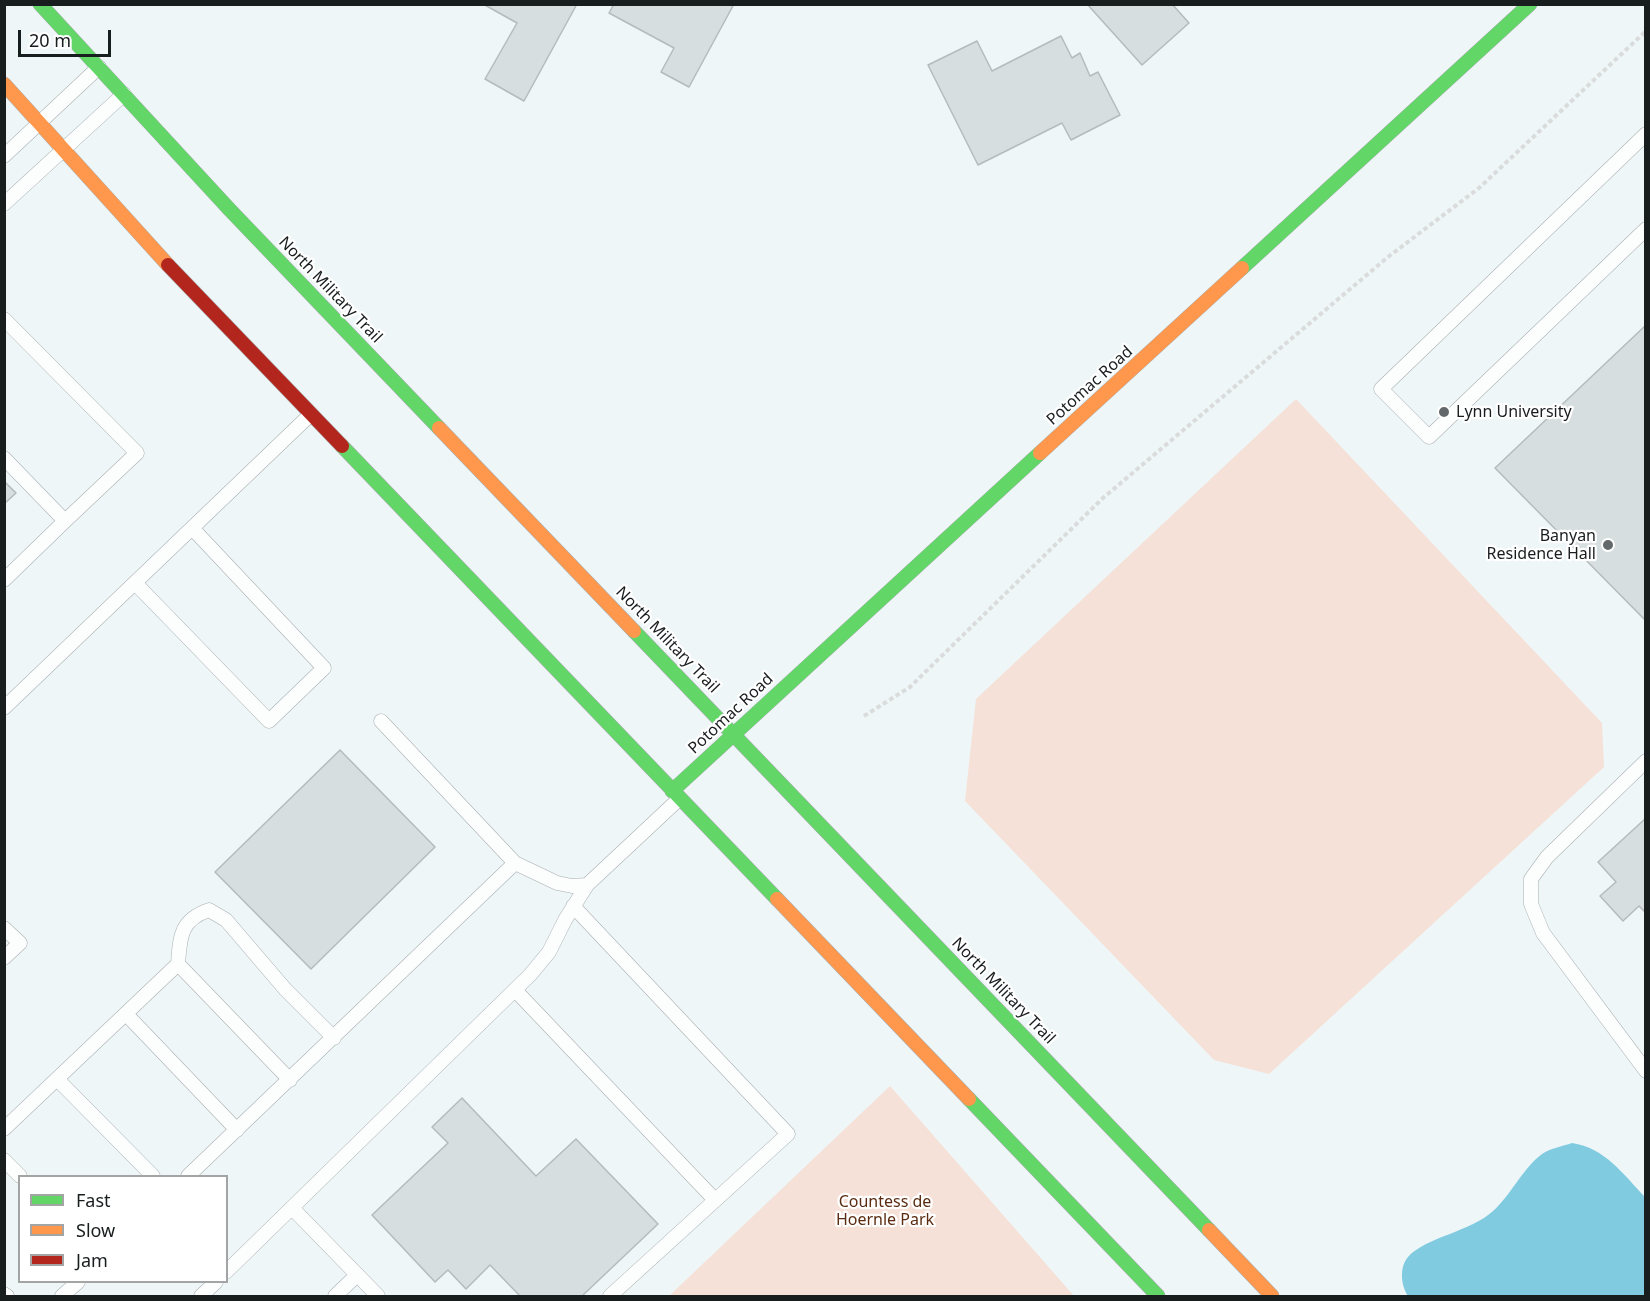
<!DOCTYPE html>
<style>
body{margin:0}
#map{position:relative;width:1650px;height:1301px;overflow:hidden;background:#eef6f8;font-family:"Noto Sans",sans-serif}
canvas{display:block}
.frame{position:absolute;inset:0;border:6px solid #181d1e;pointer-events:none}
.legend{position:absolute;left:18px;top:1175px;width:210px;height:108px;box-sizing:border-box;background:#fff;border:2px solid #a3a5a5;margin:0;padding:8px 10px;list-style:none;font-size:18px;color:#181d1e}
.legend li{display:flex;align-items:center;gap:12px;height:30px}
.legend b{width:30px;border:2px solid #a3a5a5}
.scale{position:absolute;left:18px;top:30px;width:93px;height:27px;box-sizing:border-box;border:3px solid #181d1e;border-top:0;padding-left:8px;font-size:18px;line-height:21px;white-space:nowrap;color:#181d1e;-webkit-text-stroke:4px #fff;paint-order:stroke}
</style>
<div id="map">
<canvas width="1650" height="1301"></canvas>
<div class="frame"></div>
<ul class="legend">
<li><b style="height:8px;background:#63d668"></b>Fast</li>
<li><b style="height:8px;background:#ff974d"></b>Slow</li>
<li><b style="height:8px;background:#b3261e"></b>Jam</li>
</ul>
<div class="scale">20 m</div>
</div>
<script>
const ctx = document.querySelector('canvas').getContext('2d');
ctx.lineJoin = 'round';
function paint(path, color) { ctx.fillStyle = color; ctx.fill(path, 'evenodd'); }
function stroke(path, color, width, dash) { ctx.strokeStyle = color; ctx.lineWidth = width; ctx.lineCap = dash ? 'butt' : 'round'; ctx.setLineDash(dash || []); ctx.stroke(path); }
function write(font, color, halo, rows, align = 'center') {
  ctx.font = font + ' "Noto Sans",sans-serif'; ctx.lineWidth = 4.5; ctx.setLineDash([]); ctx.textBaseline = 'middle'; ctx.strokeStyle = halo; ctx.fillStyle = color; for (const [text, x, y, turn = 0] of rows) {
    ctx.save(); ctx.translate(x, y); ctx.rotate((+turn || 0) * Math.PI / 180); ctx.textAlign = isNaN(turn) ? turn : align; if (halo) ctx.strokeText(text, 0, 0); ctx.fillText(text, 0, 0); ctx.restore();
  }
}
paint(new Path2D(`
 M1296 399 1602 723 1604 767 1269 1074 1214 1060 965 801 976 699Z
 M890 1086 1074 1296H669Z`), '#f5e1d7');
paint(new Path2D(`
 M1572 1143C1605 1148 1623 1174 1645 1197V1296H1408C1401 1286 1399 1267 1408 1257 1424 1238 1472 1231 1493 1211 1511 1195 1522 1169 1542 1154 1549 1149 1563 1146 1572 1143Z`), '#81cbe0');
const building = new Path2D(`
 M483 4H577L524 101 485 79 517 23Z
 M614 4H734L689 87 661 72 674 48 609 13Z
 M1087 4H1172L1189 23 1142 65Z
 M1061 36 1072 58 1080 53 1090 76 1098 72 1120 115 1071 140 1062 123 978 165 928 65 977 41 992 71Z
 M1646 325V621L1495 468Z
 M4 481 16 493 4 504Z
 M340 750 435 847 311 969 215 872Z
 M1646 818V913L1639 906 1623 921 1600 896 1616 882 1598 862Z
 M462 1098 536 1176 576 1139 658 1224 582 1296H520L490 1265 466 1289 448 1270 435 1282 372 1215 448 1143 432 1127Z`);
paint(building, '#d7dedf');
stroke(building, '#b5bbbd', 1.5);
const lane = new Path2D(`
 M1646 134 1381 389 1429 437 1646 229
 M4 156 99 67
 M4 204 124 94
 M4 319 137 453 65 521
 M4 458 65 521 4 580
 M135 583 269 721 324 668 192 528
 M4 708 311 414
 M381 721 515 863 557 883 572 886 587 885
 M1646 761 1547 857 1531 879V904L1543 933 1646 1071
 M573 906 788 1134 610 1296
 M4 928 20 943 4 958
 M178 964C180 937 180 920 209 910L226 920 285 989 334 1038
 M515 990 715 1200
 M126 1014 237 1130
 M57 1079 153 1176
 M4 1129 178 964 290 1080
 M4 1160 20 1176
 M188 1176 515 863
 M293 1209 378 1296
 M226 1272 530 975 549 952 565 920 587 885 679 799
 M4 1294 7 1296
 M62 1296 78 1282
 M201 1296 216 1282
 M335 1296 357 1275`);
const fast = new Path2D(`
 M40 4 230 210 439 428
 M1242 268 1530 4
 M342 446 777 899
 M634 631 1209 1230
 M672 791 1040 453
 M969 1099 1158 1296`);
const slow = new Path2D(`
 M4 84 168 265
 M439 428 634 631
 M1040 453 1242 268
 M777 899 969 1099
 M1209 1230 1272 1296`);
const jam = new Path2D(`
 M168 265 342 446`);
stroke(lane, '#a9aeb0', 15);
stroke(fast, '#a9aeb0', 15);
stroke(slow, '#a9aeb0', 15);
stroke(jam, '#a9aeb0', 15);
stroke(new Path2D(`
 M864 716 910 687 1103 498 1388 257 1479 188 1646 31`), '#dadcdc', 4, [4.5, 3]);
stroke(lane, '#fcfefe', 14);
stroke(fast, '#63d668', 14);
stroke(slow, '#ff974d', 14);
stroke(jam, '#b3261e', 14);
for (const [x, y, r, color] of [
 [1444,412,6,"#63696a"],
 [1608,545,6,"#63696a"]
]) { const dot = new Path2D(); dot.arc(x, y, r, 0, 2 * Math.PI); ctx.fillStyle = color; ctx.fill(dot); stroke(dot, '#fff', 2); }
write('16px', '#181d1e', '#fff', [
 ["North Military Trail",330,290,46],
 ["Potomac Road",1090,386,-42],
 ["North Military Trail",667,640,46],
 ["Potomac Road",731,714,-43],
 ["North Military Trail",1003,991,46]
]);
write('16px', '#181d1e', '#fff', [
 ["Lynn University",1456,412],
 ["Banyan",1596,536,"right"],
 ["Residence Hall",1596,554,"right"]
], 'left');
write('16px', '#5b2c11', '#fff', [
 ["Countess de",885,1202],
 ["Hoernle Park",885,1220]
]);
</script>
